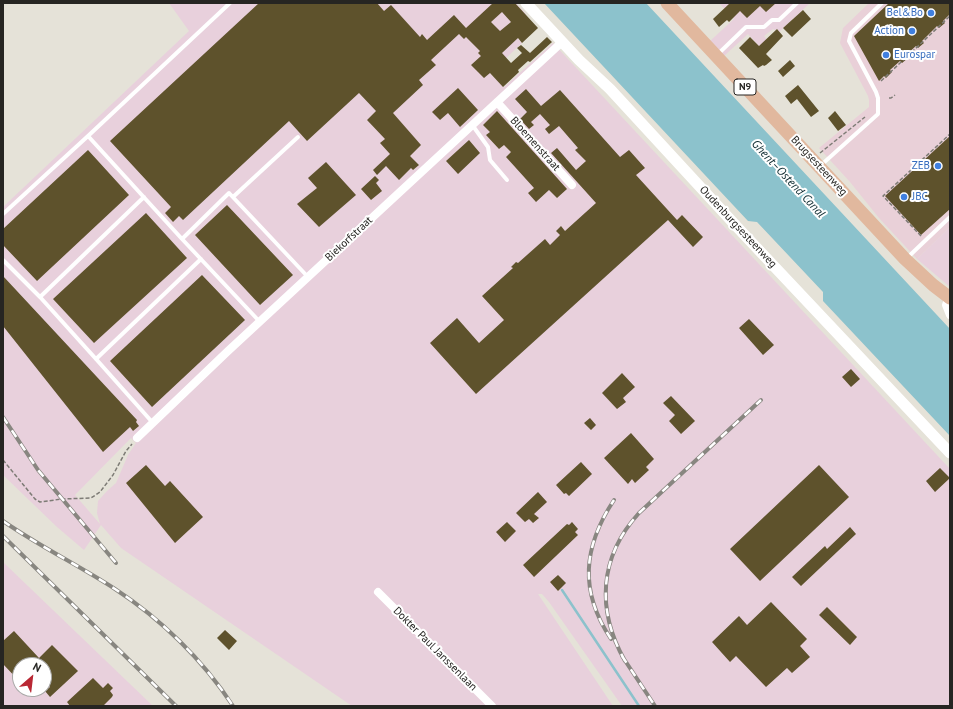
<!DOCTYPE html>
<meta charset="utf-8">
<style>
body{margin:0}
#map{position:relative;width:953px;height:709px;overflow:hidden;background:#e5e2d8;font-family:"PT Sans",sans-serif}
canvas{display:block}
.frame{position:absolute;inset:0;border:4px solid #262522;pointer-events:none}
.north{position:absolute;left:12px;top:657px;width:40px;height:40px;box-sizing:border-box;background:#fff;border:1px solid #a8a8a7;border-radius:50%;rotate:28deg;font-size:11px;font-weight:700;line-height:16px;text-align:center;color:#262522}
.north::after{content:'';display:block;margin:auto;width:14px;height:18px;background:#b92834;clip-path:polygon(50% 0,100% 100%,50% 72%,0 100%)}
</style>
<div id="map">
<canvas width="953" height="709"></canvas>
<div class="frame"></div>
<div class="north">N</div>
</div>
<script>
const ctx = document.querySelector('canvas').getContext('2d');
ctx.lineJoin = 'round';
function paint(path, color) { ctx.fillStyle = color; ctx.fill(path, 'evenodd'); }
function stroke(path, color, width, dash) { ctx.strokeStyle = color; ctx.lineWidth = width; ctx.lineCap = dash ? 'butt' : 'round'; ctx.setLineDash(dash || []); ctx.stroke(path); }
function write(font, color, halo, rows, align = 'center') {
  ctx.font = font + ' "PT Sans",sans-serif'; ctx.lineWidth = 4; ctx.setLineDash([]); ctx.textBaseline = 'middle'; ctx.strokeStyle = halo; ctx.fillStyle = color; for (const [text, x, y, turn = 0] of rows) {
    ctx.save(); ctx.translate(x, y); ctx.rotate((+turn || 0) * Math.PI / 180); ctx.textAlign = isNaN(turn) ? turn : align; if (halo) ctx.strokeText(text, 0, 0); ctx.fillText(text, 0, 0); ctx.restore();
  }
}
paint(new Path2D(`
 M869 3H950V227L917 259 879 218 850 182 819 148 869 107V100L868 96 840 43 843 28Z`), '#e9d0d8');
paint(new Path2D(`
 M169 3H516L526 14 509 29 522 43 490 73 504 87 553 43 950 469V706H622L549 602 542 594H538L613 706H352L121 548 101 525 84 550 57 527 3 475V207L189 31ZM131 438 136 443 128 455 116 483 107 491 98 501 97 513 100 524 75 495Z
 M722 3H810L779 32 777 29 775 30 773 29 764 36 768 41 759 46 748 34 724 56 710 41 734 19 720 4Z
 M950 227V287L917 259Z
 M3 562 153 706H3ZM20 665H44V689H20Z`), '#e8d0dc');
paint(new Path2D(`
 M544 3H646L950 329V436L823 301V292L757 222 748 221Z`), '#8cc2cc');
stroke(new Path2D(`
 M562 590 639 706`), '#8cc2cc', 2.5);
paint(new Path2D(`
 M259 3H377L384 11 391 5 420 37 422 34 427 40 454 15 466 28 493 3H515L538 28 522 43 518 38 502 53 511 63 522 53 517 48 521 45 530 53 547 37 552 42 530 62 528 61 518 70 519 72 503 87 490 73 484 78 471 65 481 56 478 53 480 51 466 37 464 39 459 34 431 60 436 65 419 80 423 85 393 113 421 145 410 156 419 165 413 170 411 168 399 180 386 166 377 175 373 170 390 154 380 143 385 139 367 120 376 111 359 93 307 141 289 121 183 220 179 216 173 222 165 213 171 207 110 141ZM502 12 511 22 500 31 491 22Z
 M730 3H776L766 12 760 6 747 18 740 11 729 22 727 20 719 27 713 19Z
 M889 3H950V14L943 21 945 23 939 28 937 26 922 41 924 43 918 48 916 46 906 55 908 58 902 63 900 61 890 70 892 72 886 78 884 76 879 81 854 36Z
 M803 10 811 19 792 37 783 28Z
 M777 29 783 36 766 54 772 60 766 65 764 66 763 65 758 68 739 48 750 37 759 46Z
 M790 60 795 66 783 77 778 71Z
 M798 85 819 111 811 117 797 99 791 104 785 96Z
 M458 88 478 110 460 127 448 113 440 120 432 112Z
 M526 89 541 106 560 90 620 157 629 150 645 168 636 175 677 220 682 215 703 237 693 247 668 220 476 394 430 343 457 318 479 343 504 320 482 296 513 268 511 267 516 262 518 263 545 239 550 245 560 235 556 231 561 226 565 231 596 203 551 153 557 148 576 170 586 161 575 150 578 148 559 126 549 134 545 129 550 125 540 114 531 122 534 125 529 129 520 119 527 112 515 99Z
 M497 111 567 189 557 198 549 190 536 202 528 193 534 188 506 157 511 152 504 145 499 149 486 135 490 132 483 125Z
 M835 111 846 125 838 131 828 118Z
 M950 136V209L921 235 885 196Z
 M469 140 480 153 458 174 446 161Z
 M88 150 129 195 37 281 3 245V229Z
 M326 162 356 195 319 227 297 204 317 188 308 178Z
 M375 176 379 180 376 183 382 191 371 200 361 189Z
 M227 205 293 275 260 305 195 235Z
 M146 213 187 258 94 343 53 299Z
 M202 275 245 320 152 407 110 361Z
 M3 276 137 420 136 422 139 426 133 431 130 427 103 452 3 326Z
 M749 319 774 345 763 355 739 328Z
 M851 369 860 379 851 387 842 377Z
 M622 373 635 387 623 398 626 402 617 409 602 393Z
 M671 396 695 421 681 434 669 421 675 415 663 403Z
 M590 418 596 425 591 430 584 423Z
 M631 433 654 459 646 467 649 470 635 483 632 479 628 484 604 458Z
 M581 462 592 474 569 496 566 493 564 494 556 485Z
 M146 465 165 486 170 481 203 517 175 543 126 483Z
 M819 465 849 497 760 581 730 549Z
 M940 468 950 478 935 492 926 481Z
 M538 492 547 502 534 514 539 518 533 523 529 519 525 522 516 513Z
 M507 522 516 531 505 542 496 532Z
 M572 522 578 529 575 532 578 535 534 577 523 565 567 524 569 525Z
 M850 527 856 534 801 586 792 577 825 546 827 549Z
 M558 575 566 583 558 591 550 582Z
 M771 602 807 639 800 646 810 657 792 673 787 668 766 687 736 656 730 662 712 642 739 616 747 625Z
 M827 607 857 637 850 645 819 615Z
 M225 630 237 641 229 650 217 638Z
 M14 631 39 658 52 645 78 671 50 697 45 691 50 687 44 681V665H20V682L3 664V641Z
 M93 678 103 688 108 683 113 688 110 691 113 695 112 697 103 706H70L67 702Z`), '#5e522c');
stroke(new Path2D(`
 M881 81 950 16
 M889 98H891L895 95
 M820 153 865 117
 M921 236 883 196 950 134
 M3 460 35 499 40 502 62 499 91 498 100 492 113 475 126 451 132 444`), '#7d7b75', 1.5, [4, 2]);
stroke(new Path2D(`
 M230 3 88 136 182 239 229 193 308 277
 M718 54 746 27H764L772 20H779L797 3
 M473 126 488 147 490 160 507 180
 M820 166 878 114V98L876 92 849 41 851 33 882 3
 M144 197 40 297 96 359 153 423
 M233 197 298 137
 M3 214 88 136
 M182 239 260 322
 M907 258 950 217
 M3 260 40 297
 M96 359 201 259`), '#fff', 4);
stroke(new Path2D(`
 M497 102 572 185
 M949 297 946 305 950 315
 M137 438 228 351 562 42
 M378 592 492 706`), '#fff', 8);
stroke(new Path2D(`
 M526 3 579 60 610 89 738 228 950 453`), '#fff', 11);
stroke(new Path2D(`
 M667 3 905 259 933 285 950 298`), '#e1b89e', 13);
const rail = new Path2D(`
 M3 417 38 470 116 563
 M3 521C39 546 78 565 115 589 161 619 203 660 233 706
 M3 536 176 706
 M611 639C579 591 583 547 614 500
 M622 656 655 706
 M625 661C596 610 599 557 639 513L761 400`);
stroke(rail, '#888680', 4);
stroke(rail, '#fff', 2.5, [8]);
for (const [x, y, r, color] of [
 [931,13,4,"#3f7fe0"],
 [912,31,4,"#3f7fe0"],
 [886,55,4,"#3f7fe0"],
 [938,166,4,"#3f7fe0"],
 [904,197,4,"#3f7fe0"]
]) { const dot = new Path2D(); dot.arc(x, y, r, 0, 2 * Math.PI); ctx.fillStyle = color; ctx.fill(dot); stroke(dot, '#fff', 1.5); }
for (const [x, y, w] of [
 [745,87,22]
]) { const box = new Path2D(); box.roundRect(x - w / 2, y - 8, w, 16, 3); ctx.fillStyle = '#fff'; ctx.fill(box); stroke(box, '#262522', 1); }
write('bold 10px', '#262522', null, [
 ["N9",745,87]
]);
write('11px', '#366cbe', '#fff', [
 ["Bel&Bo",923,13],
 ["Action",904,31],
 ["Eurospar",894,55,"left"],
 ["ZEB",930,166],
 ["JBC",912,197,"left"]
], 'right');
write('11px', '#262522', '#fff', [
 ["Bloemenstraat",535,144,48],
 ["Brugsesteenweg",819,166,47],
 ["Oudenburgsesteenweg",738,227,47],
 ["Biekorfstraat",349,239,-43],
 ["Dokter Paul Janssenlaan",435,649,45]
]);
write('italic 12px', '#122e33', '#fff', [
 ["Ghent–Ostend Canal",788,179,47]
]);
</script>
